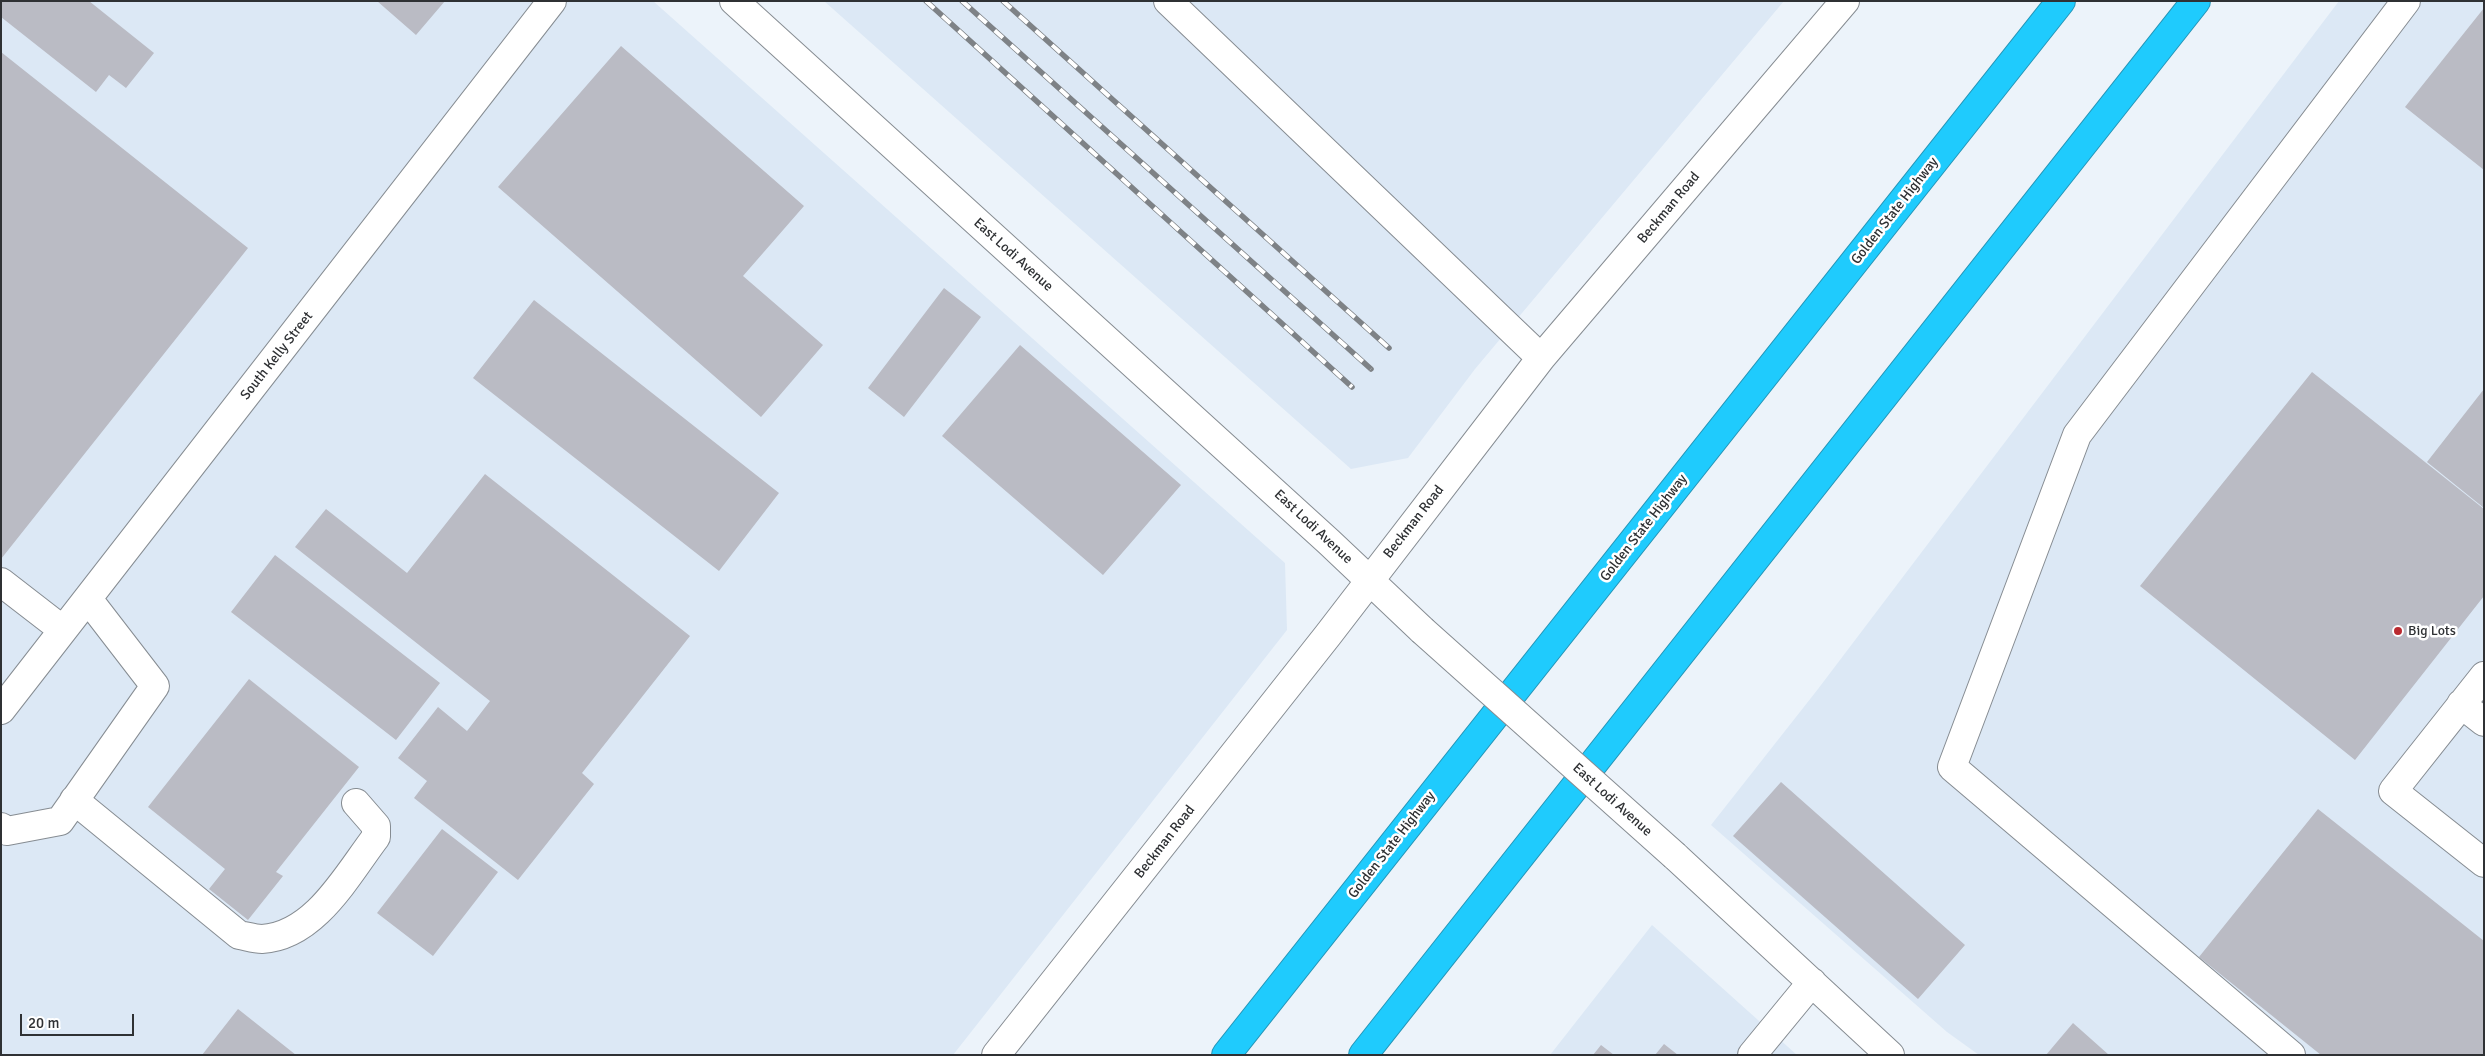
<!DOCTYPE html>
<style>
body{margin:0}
#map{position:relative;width:2485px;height:1056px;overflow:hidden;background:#ecf3fa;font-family:Signika,sans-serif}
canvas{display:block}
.frame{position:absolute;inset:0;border:2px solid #2f3134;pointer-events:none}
.scale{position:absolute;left:20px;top:1014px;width:114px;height:22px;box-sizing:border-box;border:2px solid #2f3134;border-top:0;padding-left:6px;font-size:15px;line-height:18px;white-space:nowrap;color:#2f3134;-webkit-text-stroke:4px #fff;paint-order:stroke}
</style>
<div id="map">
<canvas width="2485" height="1056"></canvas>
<div class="frame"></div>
<div class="scale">20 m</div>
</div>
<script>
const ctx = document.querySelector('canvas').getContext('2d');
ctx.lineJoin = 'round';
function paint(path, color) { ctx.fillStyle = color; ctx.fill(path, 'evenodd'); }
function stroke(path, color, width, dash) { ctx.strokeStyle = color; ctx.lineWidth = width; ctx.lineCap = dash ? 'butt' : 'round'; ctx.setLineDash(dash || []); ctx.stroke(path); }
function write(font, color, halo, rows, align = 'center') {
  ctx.font = font + ' Signika,sans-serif'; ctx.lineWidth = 5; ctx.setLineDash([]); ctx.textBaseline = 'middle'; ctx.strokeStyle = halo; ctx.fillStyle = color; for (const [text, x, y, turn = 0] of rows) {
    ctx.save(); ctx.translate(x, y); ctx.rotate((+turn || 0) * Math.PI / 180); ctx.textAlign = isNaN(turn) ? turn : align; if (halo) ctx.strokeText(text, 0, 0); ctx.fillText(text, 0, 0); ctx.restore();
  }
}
paint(new Path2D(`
 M1 1H653L1285 563 1287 630 953 1055H1Z
 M824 1H1784L1475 369 1408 458 1351 469Z
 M2339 1H2484V1055H1979L1947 1032 1711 825 1818 689Z
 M1652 925 1797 1055H1550Z`), '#dce8f5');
paint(new Path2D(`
 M1 1H89L154 53 126 88 109 75 96 92 1 17Z
 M377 1H445L416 35Z
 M2484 8V170L2405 107Z
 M621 46 804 206 743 276 823 345 761 417 498 187Z
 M1 52 248 248 1 559Z
 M944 288 981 317 904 417 868 388Z
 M534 300 779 493 719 571 473 378Z
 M1020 345 1181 485 1103 575 942 436Z
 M2312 372 2484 509V596L2355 760 2140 586Z
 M2484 389V508L2427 462Z
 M485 474 690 636 582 773 594 784 518 880 414 798 427 781 398 758 438 707 467 731 490 701 295 547 326 509 407 573Z
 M275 555 440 683 396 740 231 612Z
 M249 679 359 767 276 872 283 876 248 920 209 889 225 869 148 807Z
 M1781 782 1965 945 1918 999 1733 836Z
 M2318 809 2484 941V1055H2321L2199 957Z
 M442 829 498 872 433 956 377 913Z
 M238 1009 296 1055H202Z
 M2073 1023 2109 1055H2046Z
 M1664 1044 1678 1055H1655Z
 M1601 1045 1614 1055H1593Z`), '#babbc4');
const minor = new Path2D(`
 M734 1 1329 542 1422 630
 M1168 1 1541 358
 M1 582 63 630
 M2484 676 2393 791 2484 863
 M2461 704 2484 722
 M1 710 552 1
 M74 800 239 935C246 936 254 939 262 939 315 936 347 875 376 837V826L356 803
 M1 827 7 831 60 821 155 686 88 599
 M1675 856 1890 1055
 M996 1055 1328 635 1541 358 1845 1
 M1752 1055 1812 982
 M2291 1055 1952 767 2077 435 2406 1`);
const highway = new Path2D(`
 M1226 1055 2061 1
 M1363 1055 2196 1`);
stroke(minor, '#868c92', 30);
stroke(highway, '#2595b7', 30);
stroke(minor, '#fff', 28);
stroke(highway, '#1fcbfd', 28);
const rail = new Path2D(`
 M926 1 1352 387
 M962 1 1371 369
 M1003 1 1389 348`);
stroke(rail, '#7e8286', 5.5);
stroke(rail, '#fff', 4, [11]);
const minorBridge = new Path2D(`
 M1422 630 1675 856`);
stroke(minorBridge, '#868c92', 30, []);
stroke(minorBridge, '#fff', 28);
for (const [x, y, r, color] of [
 [2398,631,5,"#ba2a30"]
]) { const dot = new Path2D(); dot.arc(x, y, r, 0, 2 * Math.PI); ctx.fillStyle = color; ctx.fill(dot); stroke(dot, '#fff', 2); }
write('14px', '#2f3134', '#fff', [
 ["Beckman Road",1669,208,-50],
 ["Golden State Highway",1895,211,-52],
 ["East Lodi Avenue",1013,255,42],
 ["South Kelly Street",277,356,-52],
 ["Beckman Road",1414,522,-52],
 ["East Lodi Avenue",1313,527,43],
 ["Golden State Highway",1644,528,-52],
 ["East Lodi Avenue",1612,800,42],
 ["Beckman Road",1165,842,-52],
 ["Golden State Highway",1392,845,-52]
]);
write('14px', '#2f3134', '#fff', [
 ["Big Lots",2408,631]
], 'left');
</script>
